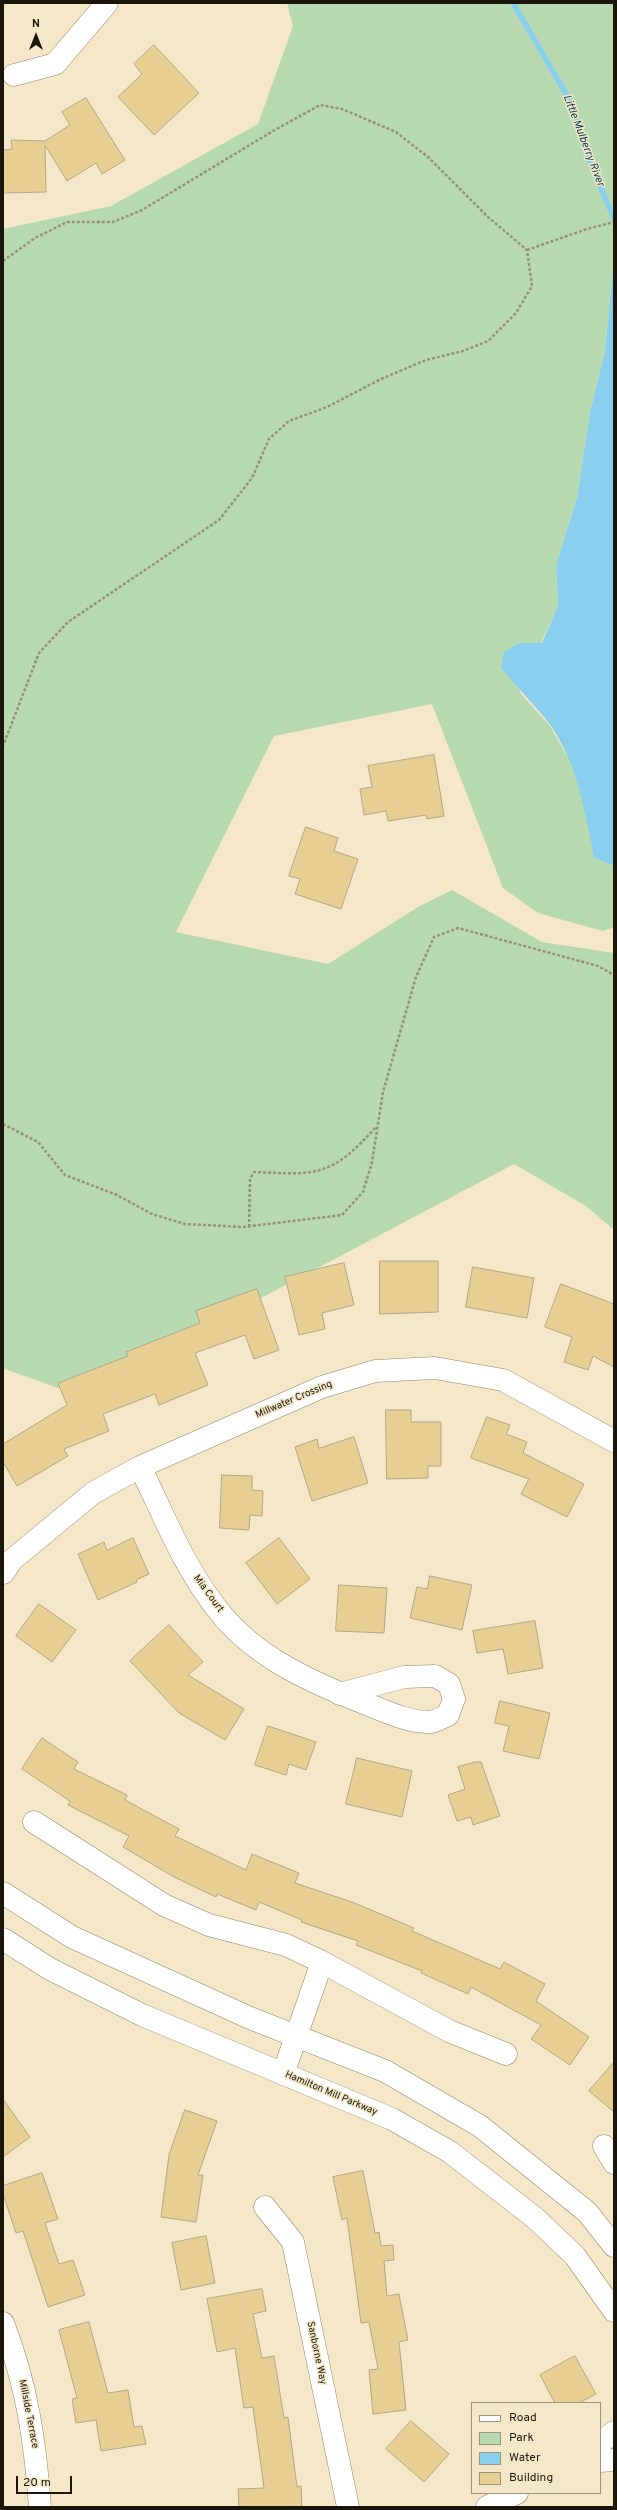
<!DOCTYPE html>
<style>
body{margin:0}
#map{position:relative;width:617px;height:2510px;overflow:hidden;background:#f4e8c9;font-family:Overpass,sans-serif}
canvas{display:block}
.frame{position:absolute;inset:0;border:4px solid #1b160b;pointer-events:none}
.legend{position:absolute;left:471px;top:2402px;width:130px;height:92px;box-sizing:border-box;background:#f4e8c9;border:1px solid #9d947d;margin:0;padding:5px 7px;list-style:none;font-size:12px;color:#1b160b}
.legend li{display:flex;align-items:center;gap:8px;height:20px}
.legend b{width:20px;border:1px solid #9d947d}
.north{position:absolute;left:16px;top:16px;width:40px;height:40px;-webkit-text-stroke:3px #f4e8c9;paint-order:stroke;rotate:0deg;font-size:11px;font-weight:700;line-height:16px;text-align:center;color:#1b160b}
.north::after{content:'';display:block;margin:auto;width:14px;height:18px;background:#1b160b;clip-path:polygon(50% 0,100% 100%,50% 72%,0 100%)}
.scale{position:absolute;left:16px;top:2476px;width:56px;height:18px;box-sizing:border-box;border:2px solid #1b160b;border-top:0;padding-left:5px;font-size:12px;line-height:14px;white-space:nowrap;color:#1b160b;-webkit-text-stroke:3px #f4e8c9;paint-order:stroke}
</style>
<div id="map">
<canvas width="617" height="2510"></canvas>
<div class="frame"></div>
<ul class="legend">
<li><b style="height:5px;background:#fff"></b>Road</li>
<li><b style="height:11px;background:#b7d9af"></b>Park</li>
<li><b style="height:11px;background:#89ceec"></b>Water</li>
<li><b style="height:11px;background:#e7ce93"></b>Building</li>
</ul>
<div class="north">N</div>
<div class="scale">20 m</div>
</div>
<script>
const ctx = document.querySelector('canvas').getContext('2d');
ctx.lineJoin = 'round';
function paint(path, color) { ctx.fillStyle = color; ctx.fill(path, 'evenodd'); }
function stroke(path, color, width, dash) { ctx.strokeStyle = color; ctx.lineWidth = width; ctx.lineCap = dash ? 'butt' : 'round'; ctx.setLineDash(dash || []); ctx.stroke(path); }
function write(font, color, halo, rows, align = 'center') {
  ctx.font = font + ' Overpass,sans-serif'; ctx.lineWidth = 3; ctx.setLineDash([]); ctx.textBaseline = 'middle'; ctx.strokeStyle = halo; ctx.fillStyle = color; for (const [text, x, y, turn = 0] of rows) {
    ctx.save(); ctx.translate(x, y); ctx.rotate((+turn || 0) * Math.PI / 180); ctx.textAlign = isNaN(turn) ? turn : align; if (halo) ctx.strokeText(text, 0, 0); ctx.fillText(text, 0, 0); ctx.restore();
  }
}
paint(new Path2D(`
 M287 3H614V258L605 351 590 412 577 498 556 565 558 605 541 643H519L504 652 521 694 550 726 569 759 582 794 594 858 614 866V927L603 931 538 913 503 888 432 704 274 736 176 932 328 964 418 907 452 890 542 942 614 953V1230L586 1206 514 1164 78 1395 5 1369 3 1370V229L111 206 258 124 293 26Z`), '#b7d9af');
paint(new Path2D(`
 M614 258V866L594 858C585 812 578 766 551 726 536 706 517 688 501 668L504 652 519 643H542L558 605 556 565 577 498 590 412 605 351Z`), '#89ceec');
stroke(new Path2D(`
 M513 3 568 97 588 157 614 219`), '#89ceec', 5.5);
const building = new Path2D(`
 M154 45 199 93 154 135 118 97 142 74 134 64Z
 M86 98 125 160 102 174 96 163 67 181 45 145 46 192 3 193V150L12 149 11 140 45 141 70 125 62 112Z
 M434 755 444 816 427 819 426 815 388 821 386 811 364 815 360 789 372 787 368 766Z
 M306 827 338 838 334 851 358 859 341 909 295 894 300 879 289 876Z
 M380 1261H438V1312L380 1314Z
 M344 1263 354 1305 322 1313 325 1329 299 1335 285 1277Z
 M473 1267 534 1278 527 1318 466 1307Z
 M561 1284 614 1304V1367L593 1356 588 1370 564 1362 572 1337 545 1327Z
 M257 1289 279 1350 254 1359 245 1335 195 1353 208 1385 159 1405 155 1394 103 1414 109 1431 64 1449 68 1456 17 1486 3 1462V1444L67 1405 58 1383 128 1356 126 1352 200 1323 196 1311Z
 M386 1410H411V1422H441V1466H428V1478L387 1479Z
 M487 1417 510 1425 506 1434 527 1442 523 1453 584 1484 567 1517 521 1494 529 1479 471 1458Z
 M354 1437 368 1483 312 1501 295 1447 317 1439 319 1448Z
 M222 1475 252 1476V1490L263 1491 262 1516 250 1515 249 1530 220 1528Z
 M133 1538 149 1574 136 1580 137 1582 98 1600 78 1554 104 1542 107 1550Z
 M279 1538 310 1579 277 1604 246 1563Z
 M430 1576 472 1585 462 1630 410 1618 417 1587 427 1589Z
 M339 1585 387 1588 384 1633 336 1631Z
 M39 1604 76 1630 52 1662 16 1636Z
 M535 1621 543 1668 508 1674 503 1649 477 1653 473 1631Z
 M169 1625 203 1662 188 1675 244 1709 225 1740 179 1713 130 1661Z
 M500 1701 550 1713 539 1759 503 1751 509 1726 495 1723Z
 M268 1726 316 1742 306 1770 289 1764 286 1775 255 1765Z
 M42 1738 78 1762 74 1769 127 1795 125 1800 179 1829 175 1836 246 1870 252 1854 299 1873 295 1883 352 1902 414 1928 412 1931 500 1969 504 1962 545 1984 536 2001 589 2037 570 2065 531 2039 541 2025 471 1987 468 1994 421 1973 422 1971 356 1945 358 1941 301 1922 302 1920 259 1902 256 1910 217 1894 216 1897 174 1877 123 1847 129 1836 68 1805 70 1801 22 1769Z
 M357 1758 412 1771 402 1817 346 1804Z
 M475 1762H481L500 1816 473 1825 471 1817 457 1821 448 1795 465 1789 458 1767Z
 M614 2062V2112L589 2091Z
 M3 2099 30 2137 3 2157Z
 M185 2110 217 2121 198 2175H203L196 2222 161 2217 169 2155Z
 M363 2171 375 2233 379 2232 381 2246 393 2245 394 2260 384 2261 387 2296 399 2294 408 2340 399 2342 406 2410 373 2414 369 2370 378 2369 369 2322 361 2323 347 2218 342 2220 333 2177Z
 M42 2173 58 2219 45 2223 59 2264 73 2260 85 2295 48 2307 23 2231 16 2233 3 2194V2186Z
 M206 2236 215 2283 181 2290 172 2243Z
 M262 2289 266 2311 253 2314 262 2358 274 2356 284 2418 288 2417 297 2487 301 2486 302 2507H239L238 2489 264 2488 253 2407 244 2408 235 2348 217 2352 207 2299Z
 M89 2322 108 2393 128 2390 134 2427 142 2426 146 2444 101 2451 96 2420 76 2423 72 2399 77 2398 59 2330Z
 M575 2356 596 2394 579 2403H555L540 2375Z
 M411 2421 449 2454 424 2482 386 2449Z`);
paint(building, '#e7ce93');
stroke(building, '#b3a78a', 1);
const minor = new Path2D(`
 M14 75 55 64 107 3
 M140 1467C164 1515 184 1568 218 1610 254 1657 311 1682 364 1703 385 1711 409 1723 431 1722 436 1721 443 1717 448 1715L454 1699 449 1684 435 1676 404 1677 340 1694
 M3 1573 12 1560 93 1493 140 1467 322 1387 375 1371 435 1368 503 1380 614 1441
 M34 1822 164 1905 209 1925 286 1945 322 1962 449 2031 506 2054
 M283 2074 322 1962
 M604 2146 614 2163
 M265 2207 293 2242 348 2507
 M3 2323C27 2385 35 2441 40 2507
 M600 2443 614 2432
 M600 2461 614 2460
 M487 2507 517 2493`);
const tertiary = new Path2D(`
 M3 1893 72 1937 250 2018 385 2071 480 2126 587 2212 614 2246
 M3 1939 50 1969 142 2015 392 2119 450 2152 535 2218 575 2256 614 2311`);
stroke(minor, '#918569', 23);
stroke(tertiary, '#918569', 23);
stroke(new Path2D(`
 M527 250 587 229 614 222
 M3 261 35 238 67 222H113L142 210 273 131 320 105 342 109 396 132 428 157 488 217 527 250 532 286 516 313 488 341 463 351 426 360 381 379 327 407 289 421 269 439 252 478 219 520 68 622 39 653 3 746
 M3 1124 38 1142 65 1175 117 1195 152 1214 185 1224 243 1227 342 1215 363 1192 372 1162 383 1092 416 977 434 937 458 928 598 966 614 975
 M249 1227 250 1179 254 1172C318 1175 331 1177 376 1127`), '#988f79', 2.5, [3, 2]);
stroke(minor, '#fff', 22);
stroke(tertiary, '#fff', 22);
write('10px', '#1b160b', '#f4e8c9', [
 ["Millwater Crossing",294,1400,-23],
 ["Mia Court",208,1594,54],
 ["Hamilton Mill Parkway",331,2094,23],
 ["Sanborne Way",316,2353,78],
 ["Millside Terrace",28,2414,79]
]);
write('italic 11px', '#003c51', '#f4e8c9', [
 ["Little Mulberry River",583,141,69]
]);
</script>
